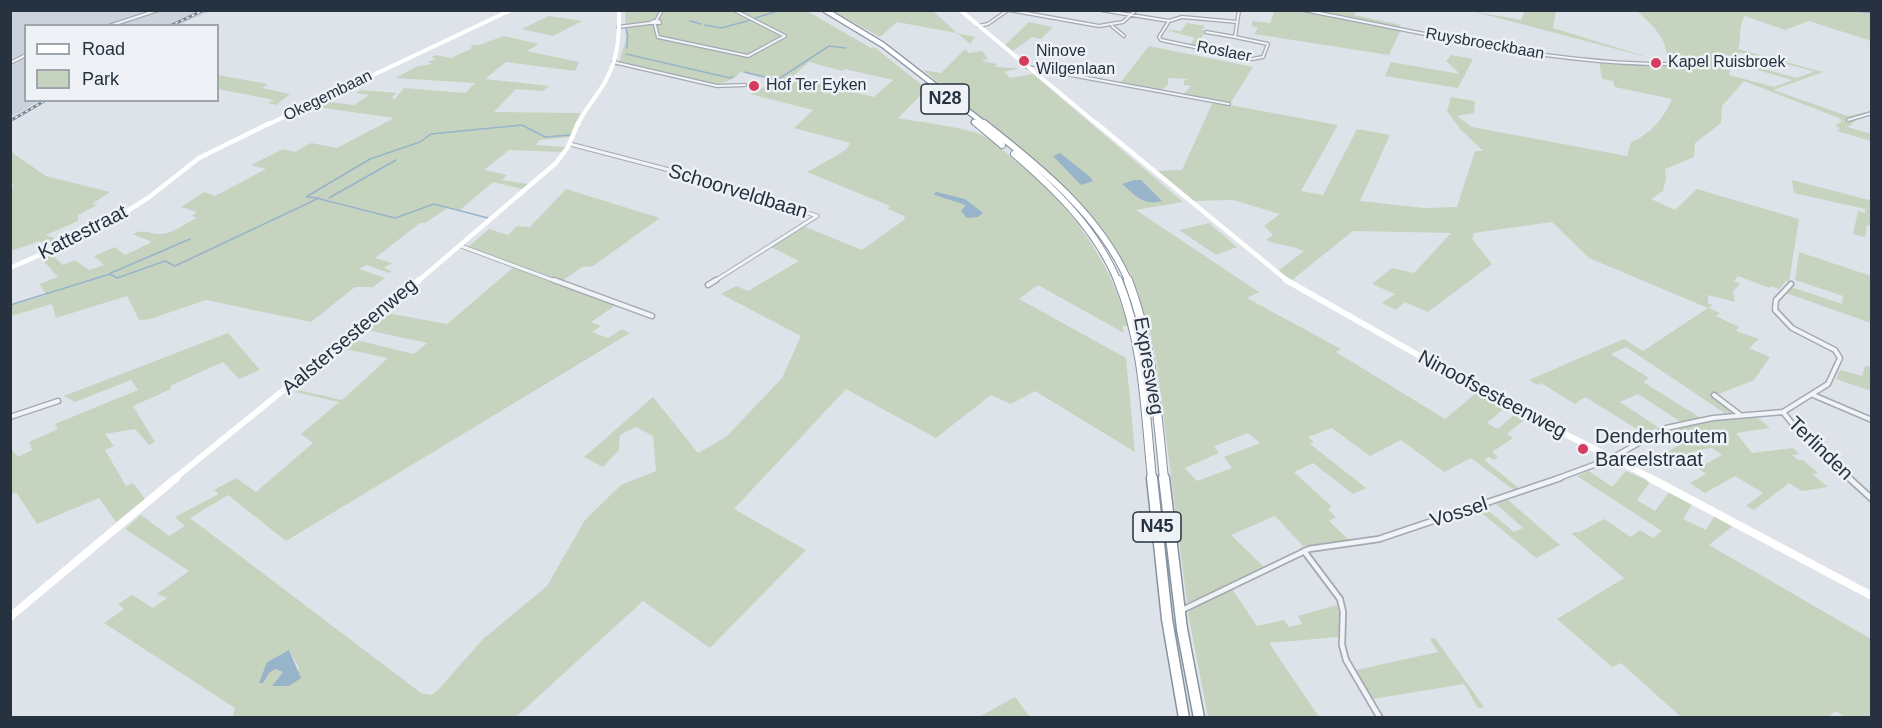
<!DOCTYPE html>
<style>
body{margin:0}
#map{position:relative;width:1882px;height:728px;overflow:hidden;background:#dee3e9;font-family:Arial,sans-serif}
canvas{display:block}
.frame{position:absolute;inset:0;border:12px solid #263240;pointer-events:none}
.legend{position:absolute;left:24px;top:24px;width:195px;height:78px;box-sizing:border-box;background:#eef2f6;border:2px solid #9ea5ad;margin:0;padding:8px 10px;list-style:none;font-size:18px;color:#263240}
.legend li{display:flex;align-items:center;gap:12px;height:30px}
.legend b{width:30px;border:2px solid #9ea5ad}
</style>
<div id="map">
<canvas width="1882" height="728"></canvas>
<div class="frame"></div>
<ul class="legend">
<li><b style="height:8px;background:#fff"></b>Road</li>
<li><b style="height:16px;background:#c6d3bf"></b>Park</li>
</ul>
</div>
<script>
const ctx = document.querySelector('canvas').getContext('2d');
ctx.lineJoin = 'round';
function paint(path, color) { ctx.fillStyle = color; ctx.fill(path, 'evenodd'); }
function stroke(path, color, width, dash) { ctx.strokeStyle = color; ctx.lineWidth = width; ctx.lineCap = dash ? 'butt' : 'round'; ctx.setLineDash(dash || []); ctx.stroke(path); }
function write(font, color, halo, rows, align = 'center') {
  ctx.font = font + ' Arial,sans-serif'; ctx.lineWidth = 5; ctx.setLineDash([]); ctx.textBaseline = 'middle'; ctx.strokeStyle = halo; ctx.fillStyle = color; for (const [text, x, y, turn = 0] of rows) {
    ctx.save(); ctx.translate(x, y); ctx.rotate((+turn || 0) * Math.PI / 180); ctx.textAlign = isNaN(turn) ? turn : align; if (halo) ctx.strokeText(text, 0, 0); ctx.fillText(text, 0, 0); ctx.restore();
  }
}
paint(new Path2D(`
 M10 11H212L178 25 26 26V100L39 101 11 117Z`), '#ccd2db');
paint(new Path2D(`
 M1275 10 1357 11 1354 15 1401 25 1398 28 1401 29 1389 55 1254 34 1258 28 1251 26 1253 21 1270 23Z
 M625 11H807L871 48 874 47 927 89 898 118C917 122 971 128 984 136 994 141 1004 151 1013 159 1069 203 1109 257 1128 326H1122L1124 333 1038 285 1019 299 1126 358 1135 452 1035 391 1011 404 991 395 936 438 846 389 734 509 806 550 710 648 643 601 516 717H233L235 708 104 623 124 609 118 604 132 595 153 608 167 598 157 594 189 571 125 529 141 515 169 536 185 526 175 517 219 494 214 490 236 478 256 492 313 443 301 434 339 402 295 392 298 390 342 400 388 358 345 349 356 340 414 354 427 343 367 330 387 313 447 324 514 267 616 305 591 322 601 326 592 332 608 338 622 329 630 333 286 541 228 495 190 518 421 693 431 695 438 690 483 639 547 586 585 520 621 485 656 471 653 436 636 427 620 435 619 450 603 467 584 457 653 397 698 453 726 437 782 378 801 336 721 294 736 286 748 291 799 261 771 247 803 226 862 250 905 219 904 216 888 209 890 206 807 172 846 150 850 143 794 128 813 110 750 94 776 81 741 72 733 79 716 85 619 62 626 40ZM809 62 842 71 845 69 893 80 874 97 792 77ZM289 650 299 668 289 686 273 685 283 671 276 669 269 673 267 662Z
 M833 11H933L957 33 975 37 970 44 957 33 897 22 880 37Z
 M1472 11 1521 20 1525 11H1556L1553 28 1654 59Z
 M1637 11H1871V41L1809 21 1785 30 1745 16C1738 24 1742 38 1738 49L1823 72 1773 90 1848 116 1871 111V114L1859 118 1848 127 1871 134V141L1837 131 1840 128 1835 126 1842 121 1839 118 1744 81 1722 106 1721 123 1695 143 1694 157 1665 169 1666 179 1663 191 1651 199 1675 210 1697 189 1799 219 1789 282 1786 281 1779 289 1771 286 1770 288 1738 276 1734 281 1740 284 1733 291 1735 302 1708 295V303L1712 305 1709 308 1720 313 1716 316 1739 327 1736 331 1759 339 1749 348 1770 357 1754 380 1714 396 1736 413 1726 414 1626 347 1611 354 1649 378 1643 382 1701 418 1681 422 1638 394 1620 402 1658 427 1645 434 1585 397 1575 404 1541 383 1538 385 1529 380 1624 339 1643 351 1708 308 1589 258 1552 222 1474 233 1472 239 1492 264 1428 312 1405 302 1396 310 1382 303 1395 294 1372 284 1392 268 1414 273 1451 233 1353 231 1292 280 1278 271 1304 251C1291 245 1280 246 1266 240L1273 235 1264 226 1280 214 1233 200 1191 201 1155 171 1182 170 1213 102 1338 125 1301 191 1323 195 1357 129 1390 135 1360 201 1424 208 1457 207 1475 151H1483L1460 129 1447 111 1451 97 1475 101 1474 113 1457 116 1472 127 1627 156 1631 142C1651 134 1664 118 1672 99L1615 87 1613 81 1602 79 1599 61 1677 66 1668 64C1667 37 1655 28 1637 11ZM1740 52 1813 71V72L1797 78 1735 61ZM1740 65 1792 80H1793L1774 87 1729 75 1731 66Z
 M549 16 582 21 553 36 522 29Z
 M1029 22 1053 27 1041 39 1032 37 1013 51 1005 45Z
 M1187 23 1205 26 1202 30 1209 34H1204L1195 46 1190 45 1195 38 1166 30 1181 31Z
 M504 36 539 44 527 51 579 62 575 71 506 62 485 79 549 86 543 91 516 89 494 112 580 113 570 137 540 140 535 145 566 147 561 152 509 150 484 170 507 175 502 180 528 184 522 189 493 182 460 210 449 207 425 223H420L375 258 392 263 384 268 392 271 389 273 367 265 359 269 385 278 373 287H355L311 322 206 300 150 319 139 320 127 296 56 318 52 304 11 316V305L47 295 39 284 58 277 41 258 51 254 63 265 75 260 89 270 104 265 94 256 115 247 125 255 152 242 133 234C144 228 151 235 161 234 172 234 186 223 197 218L192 216 197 212 181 207 204 192 215 196 266 169 251 165 283 149 295 152 311 143 337 148 394 118 310 106 321 101 354 105 369 95 356 93 361 90 397 93 391 98 395 99 404 88 465 93 475 83 395 78 418 66 432 64 428 62 436 59 431 57 436 55 451 58 471 49 472 46 468 45H479Z
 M1149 46 1253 67 1230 104 1183 95 1191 86 1184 85V81L1188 79 1168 78V84L1161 91 1120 83Z
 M965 49 969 53 982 51 988 59 981 61 997 64 995 67 1019 68 1004 72 1010 78 1033 74 1183 202 1136 210 1259 292 1247 298 1341 349 1336 352 1445 419 1476 393 1505 408 1487 423 1498 429 1515 414 1525 419 1507 434 1513 438 1492 452 1498 457 1494 460 1489 457 1484 460 1520 489 1515 491 1471 458 1444 472 1401 440 1370 456 1332 428 1308 437 1314 442 1310 444 1366 488 1353 494 1313 463 1294 472 1332 507 1328 509 1336 517 1329 521 1350 541 1303 546 1275 516 1231 535 1265 568 1187 603 1157 365 1150 331 1130 273 1102 228 1071 193 923 70 941 73ZM1248 433 1260 443 1224 457 1232 468 1197 481 1185 468 1219 453 1214 446Z
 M1451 55 1473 59 1458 88 1385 76 1391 62 1460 74 1446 61Z
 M218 75 268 84 262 88 290 94 276 105 268 103 274 100 218 89Z
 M11 152 46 176 110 192 92 204 97 205 78 215V221L46 235 59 240 49 245 39 241 11 251 10 187 14 185 11 183Z
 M1792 180 1869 200 1871 196V226L1867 225 1865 237 1853 234 1858 211 1865 213V209L1794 193Z
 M566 189 660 218 593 266 582 267 562 281 468 247 489 229 508 235 517 226 530 227Z
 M1209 223 1237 247 1216 255 1179 230Z
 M1799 252 1871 276V323L1786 293 1791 287 1842 304 1843 296 1795 280Z
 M228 333 260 370 239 379 223 362 170 386 171 389 133 406 155 442 149 445 135 429 105 434 114 446 105 450 126 486 133 483 145 499 116 522 99 498 37 524 16 492 11 494V449L18 457 32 450 29 442 58 429 55 424 138 390 131 380 75 402 64 396Z
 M1865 366 1871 367V391L1836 379 1840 370 1862 376Z
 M1754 415 1770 428 1736 433 1752 453 1793 448 1799 454 1792 455 1798 460H1803L1818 473 1812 474 1828 487 1802 491 1789 483 1754 510 1746 506 1763 493 1735 476 1705 493 1690 483 1706 474 1698 468 1722 455 1712 448 1694 451 1666 468 1652 460 1681 444 1661 432 1698 422Z
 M1589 471 1612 487 1626 471 1650 482 1637 500 1655 511 1669 492 1692 504 1683 519 1706 530 1715 515 1734 525 1709 545 1871 639V717H1845L1835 711 1828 718 1681 717 1621 663 1612 667 1557 619 1624 578 1571 533 1580 532 1604 519 1631 537 1640 530 1653 538 1662 531 1577 476Z
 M1508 500 1560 545 1536 558 1478 510 1485 508 1514 532 1523 528 1496 504Z
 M1232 589 1257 626 1284 620 1289 627 1302 624 1298 616 1337 605 1340 618 1338 637 1269 643 1319 717H1208L1188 613 1193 607Z
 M1435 638 1484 707 1478 708 1464 684 1372 699 1356 670 1438 652 1430 639Z
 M1015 697 1030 717H979Z`), '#c6d3bf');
paint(new Path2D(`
 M1060 153 1090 177 1093 181 1081 185 1053 156Z
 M1134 180H1141L1162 201C1143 206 1136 196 1122 184Z
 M937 192 965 199 983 213 978 217 967 218 961 211 966 205 935 195 934 193Z
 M289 650 301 678 289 686H272L283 672 276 669 269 673 263 683H259L267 662Z`), '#97b4cb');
stroke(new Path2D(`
 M1848 10 1872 13
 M755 18 781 10
 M690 21 701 24
 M705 25 721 28 751 20
 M626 28 628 38
 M627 39V48
 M626 54 730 78 733 76
 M744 72 777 80 829 46 846 48
 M329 198 396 160
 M320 199 395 218 434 204 488 218
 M111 273 190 239
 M10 305 110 274 117 278 165 261 175 266 319 198 306 197 370 159 420 142 431 134 522 125 545 137 570 135`), '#97b4cb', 1.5);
const streetFar3 = new Path2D(`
 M1009 10 1099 26 1123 22 1136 10
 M1101 10 1169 21 1182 17 1237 22
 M1303 10C1423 32 1545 64 1668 64
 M654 21H659L660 23H650Z
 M656 21 662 10
 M1169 21 1159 37 1161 40 1252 59 1263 57 1268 44 1235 37
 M655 25 658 37 748 56 785 36 734 10
 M109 26 158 10
 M979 26 988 24 1008 10
 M1112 26 1124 36
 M618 27 650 23
 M1206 32 1235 37 1239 10
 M613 62 717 86 745 85
 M10 63 26 55
 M1027 67 1229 104
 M1848 120 1872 113`);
const streetFar2 = new Path2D(`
 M570 144 723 184 817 216 713 282
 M461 246 558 282`);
const streetFar1 = new Path2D(`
 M554 280 652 316
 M708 285 716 280
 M1714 395 1739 414
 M1813 395 1872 420
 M1783 412 1828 384 1840 358 1835 350 1792 328 1775 310 1776 300 1791 284
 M1783 412 1799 432 1851 479
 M10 417 58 401
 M1556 479 1610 459 1666 428 1713 418 1783 412`);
const street = new Path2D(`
 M1849 478 1872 499
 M1304 551 1340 599 1343 612 1342 645 1346 660 1380 718
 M1180 611 1309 549 1379 539 1560 478`);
const highwayFar3 = new Path2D(`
 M825 10 883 45 986 125
 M974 122 978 125`);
const highwayFar2 = new Path2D(`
 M976 123 1002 145
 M984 123C1040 167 1100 215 1129 282
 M1014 154C1056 190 1097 230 1118 282`);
const highwayFar1 = new Path2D(`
 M1118 280C1144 344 1145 411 1152 479
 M1128 280C1153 345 1157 411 1164 479`);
const highway = new Path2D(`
 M1152 478 1167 619 1184 718
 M1164 478 1182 629 1199 718`);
stroke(streetFar3, '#a3aab3', 4.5);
stroke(streetFar2, '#a3aab3', 5);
stroke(streetFar1, '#a3aab3', 7);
stroke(street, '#a3aab3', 8);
stroke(highwayFar3, '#8592a0', 7);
stroke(highwayFar2, '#8592a0', 8);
stroke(highwayFar1, '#8592a0', 10);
stroke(highway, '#8592a0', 13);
stroke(streetFar3, '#f1f3f7', 2);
stroke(streetFar2, '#f1f3f7', 3);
stroke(streetFar1, '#f1f3f7', 4);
stroke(street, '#f1f3f7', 4.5);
stroke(new Path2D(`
 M960 10 1098 125
 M267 125 511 10
 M578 125C585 107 599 95 607 78 619 55 619 35 619 10`), '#fff', 4);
stroke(new Path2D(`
 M1096 123 1289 282
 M10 268 99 229 148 198 199 158 270 123
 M417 282 556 163 568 147 578 123`), '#fff', 4.5);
stroke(new Path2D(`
 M1286 280 1483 392 1653 479
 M174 479 419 280`), '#fff', 6);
stroke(new Path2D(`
 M1650 478 1872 596
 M10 617 176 478`), '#fff', 8);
stroke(highwayFar3, '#fff', 4.5);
stroke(highwayFar2, '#fff', 6);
stroke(highwayFar1, '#fff', 8);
stroke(highway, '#fff', 10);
const rail = new Path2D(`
 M170 26 204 10
 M10 121 46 100`);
stroke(rail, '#778493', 3);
stroke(rail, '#eef2f6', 1.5, [3]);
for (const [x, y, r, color] of [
 [1024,61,6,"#d53c5f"],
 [1656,63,6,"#d53c5f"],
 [754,86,6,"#d53c5f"],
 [1583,449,6,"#d53c5f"]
]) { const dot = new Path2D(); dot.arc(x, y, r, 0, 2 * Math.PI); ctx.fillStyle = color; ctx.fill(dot); stroke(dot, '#eef2f6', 2); }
write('16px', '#263240', '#eef2f6', [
 ["Ruysbroeckbaan",1485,44,10],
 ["Roslaer",1224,52,11],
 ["Okegembaan",328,96,-26]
]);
write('16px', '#263240', '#eef2f6', [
 ["Ninove",1036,52],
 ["Wilgenlaan",1036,70],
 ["Kapel Ruisbroek",1668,63],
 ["Hof Ter Eyken",766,86]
], 'left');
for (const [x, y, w] of [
 [945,99,48],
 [1157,527,48]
]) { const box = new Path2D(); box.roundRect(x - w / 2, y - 15, w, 30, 4.5); ctx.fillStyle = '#eef2f6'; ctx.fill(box); stroke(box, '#263240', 1.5); }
write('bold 18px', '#263240', null, [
 ["N28",945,99],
 ["N45",1157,527]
]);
write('20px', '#263240', '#eef2f6', [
 ["Schoorveldbaan",738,192,17],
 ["Kattestraat",83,233,-27],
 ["Aalstersesteenweg",350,337,-40],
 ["Expresweg",1148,366,80],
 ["Ninoofsesteenweg",1492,395,28],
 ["Terlinden",1820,449,44],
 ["Vossel",1459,513,-18]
]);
write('20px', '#263240', '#eef2f6', [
 ["Denderhoutem",1595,437],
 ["Bareelstraat",1595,460]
], 'left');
</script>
